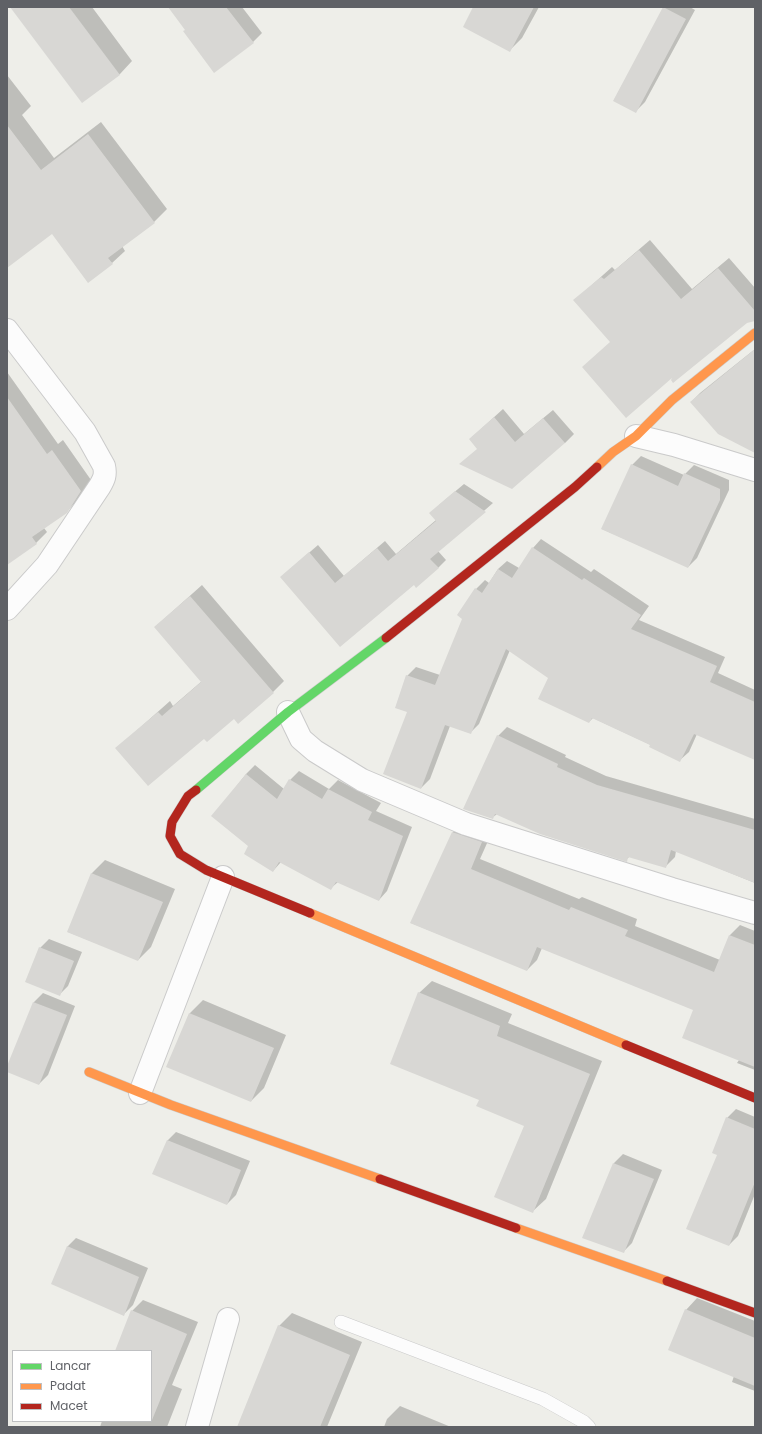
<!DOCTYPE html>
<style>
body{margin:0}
#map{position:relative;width:762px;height:1434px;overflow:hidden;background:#eeeee9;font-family:Poppins,sans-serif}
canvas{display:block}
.frame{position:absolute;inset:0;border:8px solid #5f6166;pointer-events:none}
.legend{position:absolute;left:12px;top:1350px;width:140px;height:72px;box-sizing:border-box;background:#fff;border:1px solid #bfc0c2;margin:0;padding:5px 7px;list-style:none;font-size:12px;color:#5f6166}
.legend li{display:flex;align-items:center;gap:8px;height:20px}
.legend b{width:20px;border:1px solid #bfc0c2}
</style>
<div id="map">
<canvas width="762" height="1434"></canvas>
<div class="frame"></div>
<ul class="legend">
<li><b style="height:5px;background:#63d668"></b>Lancar</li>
<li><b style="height:5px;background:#ff974d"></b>Padat</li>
<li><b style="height:5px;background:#b3261e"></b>Macet</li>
</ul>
</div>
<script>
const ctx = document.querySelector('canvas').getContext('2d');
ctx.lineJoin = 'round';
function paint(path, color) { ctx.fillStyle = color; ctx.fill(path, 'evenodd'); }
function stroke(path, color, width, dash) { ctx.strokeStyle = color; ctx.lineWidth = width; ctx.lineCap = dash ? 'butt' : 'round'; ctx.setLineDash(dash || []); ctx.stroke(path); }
paint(new Path2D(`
 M16 7H92L132 61 120 74 82 102Z
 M169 7H242L262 33 253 42 186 30Z
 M475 7H539L522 38 509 51Z
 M665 7H690L695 10 645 102 636 111 614 100Z
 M7 75 31 106 22 115 54 158 101 122 167 209 154 222 122 246 125 251 112 263 52 233 7 267Z
 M650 240 692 289 729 258 755 288V314L675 374 583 367 611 342 575 300 612 267 615 270Z
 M755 349V451L691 402 700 393Z
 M7 372 58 444 63 440 91 480 77 501 66 512 44 528 47 532 36 543 7 564Z
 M503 409 524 434 553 410 574 434 565 443 478 448 470 439Z
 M641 456 684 475 694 465 729 480V490L697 558 688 567 602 529 632 465Z
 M464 484 493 503 438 551 446 560 438 568 414 583 340 645 281 577 318 545 344 576 385 541 396 554 436 520 439 505Z
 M541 539 591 572 594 569 649 606 639 620 725 657 718 673 755 690V759L697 734 689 752 680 760 651 745 593 718 589 722 549 677 510 650 479 724 470 733 450 726 430 779 421 788 408 711 407 676 416 667 440 675 476 589 485 580 489 583 498 569 507 561 519 568 533 548Z
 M202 585 284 681 273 692 204 737 117 748 170 701 173 706 202 681 155 627Z
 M507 727 566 755 565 757 606 776 755 819V883L676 851 675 857 666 866 630 856 626 860 497 814 492 818 498 736Z
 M255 765 284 789 290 780 299 771 329 789 338 780 381 803 376 811 412 827 387 891 379 900 338 882 331 888 281 862 273 871 250 846 213 816 246 774Z
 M464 822 492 832 480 859 579 899 582 897 637 919 635 926 720 960 730 935 740 925 755 931V1070L737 1063 739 1060 695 1009 542 948 537 960 527 970 411 923 453 832Z
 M105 860 175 889 151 947 138 960 68 932 92 873Z
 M49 939 82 952 68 986 59 995 40 948Z
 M432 981 512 1014 508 1023 602 1061 546 1199 533 1211 525 1125 480 1099 419 993Z
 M43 993 75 1006 48 1075 39 1084 7 1071V1068L34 1002Z
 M203 1000 286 1035 264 1088 251 1101 168 1067 190 1013Z
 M736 1109 755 1117V1194L738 1236 729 1245 718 1154 727 1118Z
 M176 1132 250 1161 236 1195 227 1204 167 1141Z
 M623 1154 662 1170 632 1243 623 1252 614 1163Z
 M76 1238 148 1268 133 1305 124 1314 67 1247Z
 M697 1298 755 1321V1391L732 1382 734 1376 686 1310Z
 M143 1300 198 1322 172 1385 182 1389 167 1427H100L102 1421H151V1351H116L132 1311Z
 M292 1313 362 1342 327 1427H238L279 1326Z
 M400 1406 451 1427H384L387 1419Z`), '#0003');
paint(new Path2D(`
 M10 7H69L120 75 82 103Z
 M168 7H226L254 43 214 73 183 31 185 30Z
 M473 7H534L510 52 463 27Z
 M663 7 686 19 636 113 613 101Z
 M7 125 41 170 88 134 155 223 108 258 113 264 88 283 52 234 7 268Z
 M639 250 681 299 718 268 755 311V321L747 323 673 383 671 380 672 378 626 418 582 367 610 342 573 300 601 277 604 279Z
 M755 349V453L718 434 690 402Z
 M7 397 47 454 52 450 81 491 67 513 32 537 37 544 7 565Z
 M494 417 515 442 543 418 565 443 512 489 459 464 477 449 469 439Z
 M631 464 678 486 684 473 720 489V500L688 568 601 529Z
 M455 491 486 512 430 559 439 568 416 588 414 585 340 647 280 577 309 552 335 583 377 548 388 561 436 521 429 513Z
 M532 547 582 580 584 578 641 615 631 629 717 666 710 682 755 702V760L694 734 680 762 649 747 650 745 592 718 589 723 538 699 548 678 506 649 471 734 445 725 421 789 383 774 407 712 395 708 406 675 435 685 462 619 457 615 475 588 482 593 498 569 512 578Z
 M190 596 274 693 238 724 234 719 207 742 204 739 148 786 115 748 158 712 162 716 201 682 154 627Z
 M497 735 558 764 557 767 597 785 755 830V883L671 850 666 868 628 857 627 862 540 834 495 814 493 819 463 809Z
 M246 774 277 799 289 779 322 799 328 789 372 812 368 820 403 836 379 901 336 882 331 890 279 862 273 872 244 854 248 846 211 816Z
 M452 832 482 842 471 869 569 910 571 907 628 930 625 936 714 972 729 935 755 945V1067L682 1038 693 1010 537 947 527 971 410 923Z
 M91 873 163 902 138 961 67 932Z
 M39 947 74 961 60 996 25 982Z
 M418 992 500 1026 497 1036 590 1074 533 1213 494 1197 524 1126 476 1106 479 1100 390 1064Z
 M33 1002 67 1015 39 1085 7 1072V1066Z
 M189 1013 274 1048 251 1102 166 1067Z
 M726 1117 755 1129V1182L729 1246 686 1229 717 1155 712 1153Z
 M167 1140 241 1170 227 1205 152 1174Z
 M613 1163 654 1179 624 1253 582 1238Z
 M67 1246 139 1277 124 1316 51 1284Z
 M685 1309 755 1338V1386L668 1350Z
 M131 1310 187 1334 152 1420 151 1351H115Z
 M278 1325 350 1355 320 1427H237Z`), '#d8d7d4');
const lane = new Path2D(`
 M341 1322 543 1399 584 1422 589 1427`);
const street = new Path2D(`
 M7 330 85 432 104 466C106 475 104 479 100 486L47 565 7 609
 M636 436 674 445 755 470
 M288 712 301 739 315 751 362 780 466 824 672 889 755 913
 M140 1093 223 877
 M197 1427 228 1319`);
const fast = new Path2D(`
 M196 790 288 712 386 638`);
const slow = new Path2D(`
 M597 467 613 452 636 436 672 400 755 333
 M310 913 626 1045
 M89 1072 171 1105 380 1179
 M516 1228 667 1281`);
const jam = new Path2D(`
 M386 638 575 487 597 467
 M196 790 188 796 172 822 170 836 180 854 206 870 310 913
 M626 1045 755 1098
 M380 1179 516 1228
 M667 1281 755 1313`);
stroke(lane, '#cacaca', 14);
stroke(street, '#cacaca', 24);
stroke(fast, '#cbcbcb', 10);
stroke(slow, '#cbcbcb', 10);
stroke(jam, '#cbcbcb', 10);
stroke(lane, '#fcfcfc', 13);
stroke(street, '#fcfcfc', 22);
stroke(fast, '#63d668', 9);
stroke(slow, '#ff974d', 9);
stroke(jam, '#b3261e', 9);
</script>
